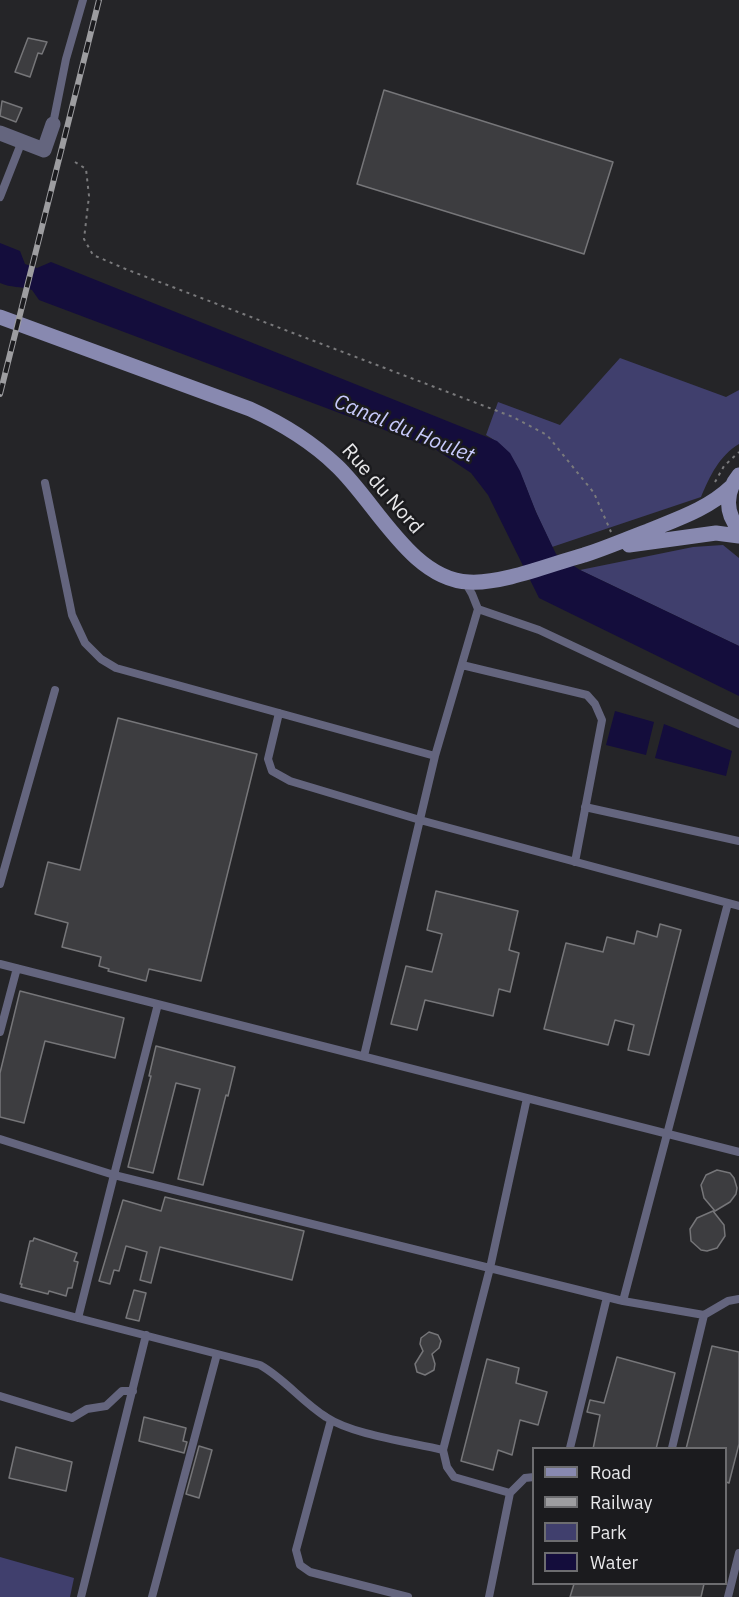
<!DOCTYPE html>
<style>
body{margin:0}
#map{position:relative;width:739px;height:1597px;overflow:hidden;background:#252528;font-family:"IBM Plex Sans",sans-serif}
canvas{display:block}
.legend{position:absolute;left:532px;top:1447px;width:195px;height:138px;box-sizing:border-box;background:#1b1b1e;border:2px solid #6d6d70;margin:0;padding:8px 10px;list-style:none;font-size:18px;color:#e8e8ea}
.legend li{display:flex;align-items:center;gap:12px;height:30px}
.legend b{width:30px;border:2px solid #6d6d70}
</style>
<div id="map">
<canvas width="739" height="1597"></canvas>
<ul class="legend">
<li><b style="height:8px;background:#8889b0"></b>Road</li>
<li><b style="height:8px;background:#9d9da0"></b>Railway</li>
<li><b style="height:16px;background:#403f6d"></b>Park</li>
<li><b style="height:16px;background:#140d3c"></b>Water</li>
</ul>
</div>
<script>
const ctx = document.querySelector('canvas').getContext('2d');
ctx.lineJoin = 'round';
function paint(path, color) { ctx.fillStyle = color; ctx.fill(path, 'evenodd'); }
function stroke(path, color, width, dash) { ctx.strokeStyle = color; ctx.lineWidth = width; ctx.lineCap = dash ? 'butt' : 'round'; ctx.setLineDash(dash || []); ctx.stroke(path); }
function write(font, color, halo, rows, align = 'center') {
  ctx.font = font + ' "IBM Plex Sans",sans-serif'; ctx.lineWidth = 5; ctx.setLineDash([]); ctx.textBaseline = 'middle'; ctx.strokeStyle = halo; ctx.fillStyle = color; for (const [text, x, y, turn = 0] of rows) {
    ctx.save(); ctx.translate(x, y); ctx.rotate((+turn || 0) * Math.PI / 180); ctx.textAlign = isNaN(turn) ? turn : align; if (halo) ctx.strokeText(text, 0, 0); ctx.fillText(text, 0, 0); ctx.restore();
  }
}
paint(new Path2D(`
 M620 358 726 397 739 390V444C719 456 710 476 701 497L552 547C547 535 541 524 536 512 523 482 517 451 486 435L498 402 560 425Z
 M723 545 739 558V646L580 570 693 547Z
 M0 1557 74 1578 70 1597H0Z`), '#403f6d');
paint(new Path2D(`
 M0 243 20 251 25 264 37 268 51 262 497 441 510 453 520 471 536 512 556 554 580 570 739 646V696L539 598 488 495 471 473 435 449 39 300 32 290C21 286 11 288 0 283Z
 M615 711 654 722 646 755 606 745Z
 M664 724 732 751 726 776 655 758Z`), '#140d3c');
const building = new Path2D(`
 M28 38 47 42 42 54 38 53 30 77 15 72Z
 M384 90 613 162 584 254 357 184Z
 M2 101 22 108 16 122 0 116Z
 M118 718 257 754 201 981 149 969 146 981 108 971 109 969 99 966 101 957 62 947 68 923 35 914 48 862 80 870Z
 M436 891 518 911 509 950 519 953 510 992 499 989 493 1016 425 1000 417 1030 391 1024 406 966 432 972 442 934 427 930Z
 M660 924 681 930 649 1055 628 1050 634 1025 615 1020 608 1045 544 1029 566 943 603 952 607 937 634 944 637 931 657 937Z
 M20 991 124 1018 115 1058 45 1041 24 1123 0 1117V1073Z
 M156 1046 235 1067 228 1096 226 1095 203 1185 178 1179 200 1089 176 1083 153 1173 128 1167 151 1076H149Z
 M717 1170 730 1173 734 1178 737 1188 736 1194 730 1202 715 1211 704 1198 701 1185 706 1175Z
 M165 1197 304 1231 292 1280 160 1247 151 1283 140 1280 147 1252 126 1246 119 1271 114 1270 110 1284 99 1281 123 1200 161 1211Z
 M713 1211 724 1225 725 1236 717 1248 707 1251 701 1250 691 1241 690 1229 697 1218Z
 M34 1238 77 1253 74 1261 78 1262 72 1288H68L66 1296 49 1291 48 1294 21 1287 22 1284H20L30 1241H33Z
 M134 1290 146 1293 139 1321 126 1318Z
 M429 1332 438 1335 441 1341 439 1348 432 1354 435 1364 434 1370 425 1375 417 1372 415 1364 423 1351 420 1344 421 1338Z
 M712 1346 739 1352V1444L729 1483 726 1482V1449H686Z
 M617 1357 675 1373 656 1449H593L600 1415 587 1412 590 1400 604 1403Z
 M487 1359 519 1368 516 1383 547 1392 538 1425 520 1420 512 1455 498 1450 493 1470 461 1461Z
 M144 1417 186 1428 183 1441 187 1442 184 1453 139 1441Z
 M199 1446 212 1450 199 1498 186 1494Z
 M16 1447 72 1462 66 1491 9 1478Z
 M574 1584H704L701 1597H570Z`);
paint(building, '#3d3d40');
stroke(building, '#767679', 1.5);
stroke(new Path2D(`
 M75 162 86 169 89 196 84 239 93 255 128 270 513 417 547 435 594 493 611 532
 M715 482 724 466 739 452`), '#7a7a7c', 2, [3, 4.5]);
stroke(new Path2D(`
 M53 124 66 59 83 0
 M0 197 22 141
 M45 483 72 615 85 643 101 659 116 668 435 756 478 609 539 630 739 724
 M465 582 472 594 478 609
 M462 665 587 695 595 704 602 720 575 862
 M279 713 268 759 272 771 290 781 420 820 739 906
 M585 807 739 841
 M0 884 55 690
 M0 964 739 1152
 M158 1004 114 1175 623 1301 704 1315 728 1301 739 1299
 M0 1032 17 968
 M364 1056 435 756
 M0 1139 114 1175 78 1318 0 1297
 M623 1301 728 903
 M78 1318 260 1365C285 1379 302 1402 326 1417 353 1435 410 1442 443 1450L490 1268 527 1098
 M0 1396 72 1418 87 1409 106 1406 122 1391H133
 M331 1420 296 1550 300 1565 310 1572 408 1597
 M570 1448 607 1297
 M672 1448 704 1315
 M443 1450 447 1467 454 1477 510 1493 489 1597
 M510 1493 525 1478 534 1477
 M81 1597 146 1335
 M152 1597 217 1354
 M728 1597 739 1553`), '#64657e', 8);
stroke(new Path2D(`
 M0 133 44 150 53 124`), '#64657e', 15);
stroke(new Path2D(`
 M0 317 250 409C281 423 312 442 337 466 376 503 412 580 469 582 503 584 551 564 584 555 606 548 626 539 648 531 677 519 708 509 731 487
 M739 475C725 492 725 513 739 529
 M629 545 716 533 739 536`), '#8889b0', 15);
const rail = new Path2D(`
 M0 394 99 0`);
stroke(rail, '#9d9da0', 6);
stroke(rail, '#1b1b1e', 4, [11]);
write('20px', '#e8e8ea', '#1b1b1e', [
 ["Rue du Nord",382,489,49]
]);
write('italic 21px', '#c8cafc', '#1b1b1e', [
 ["Canal du Houlet",404,429,22]
]);
</script>
